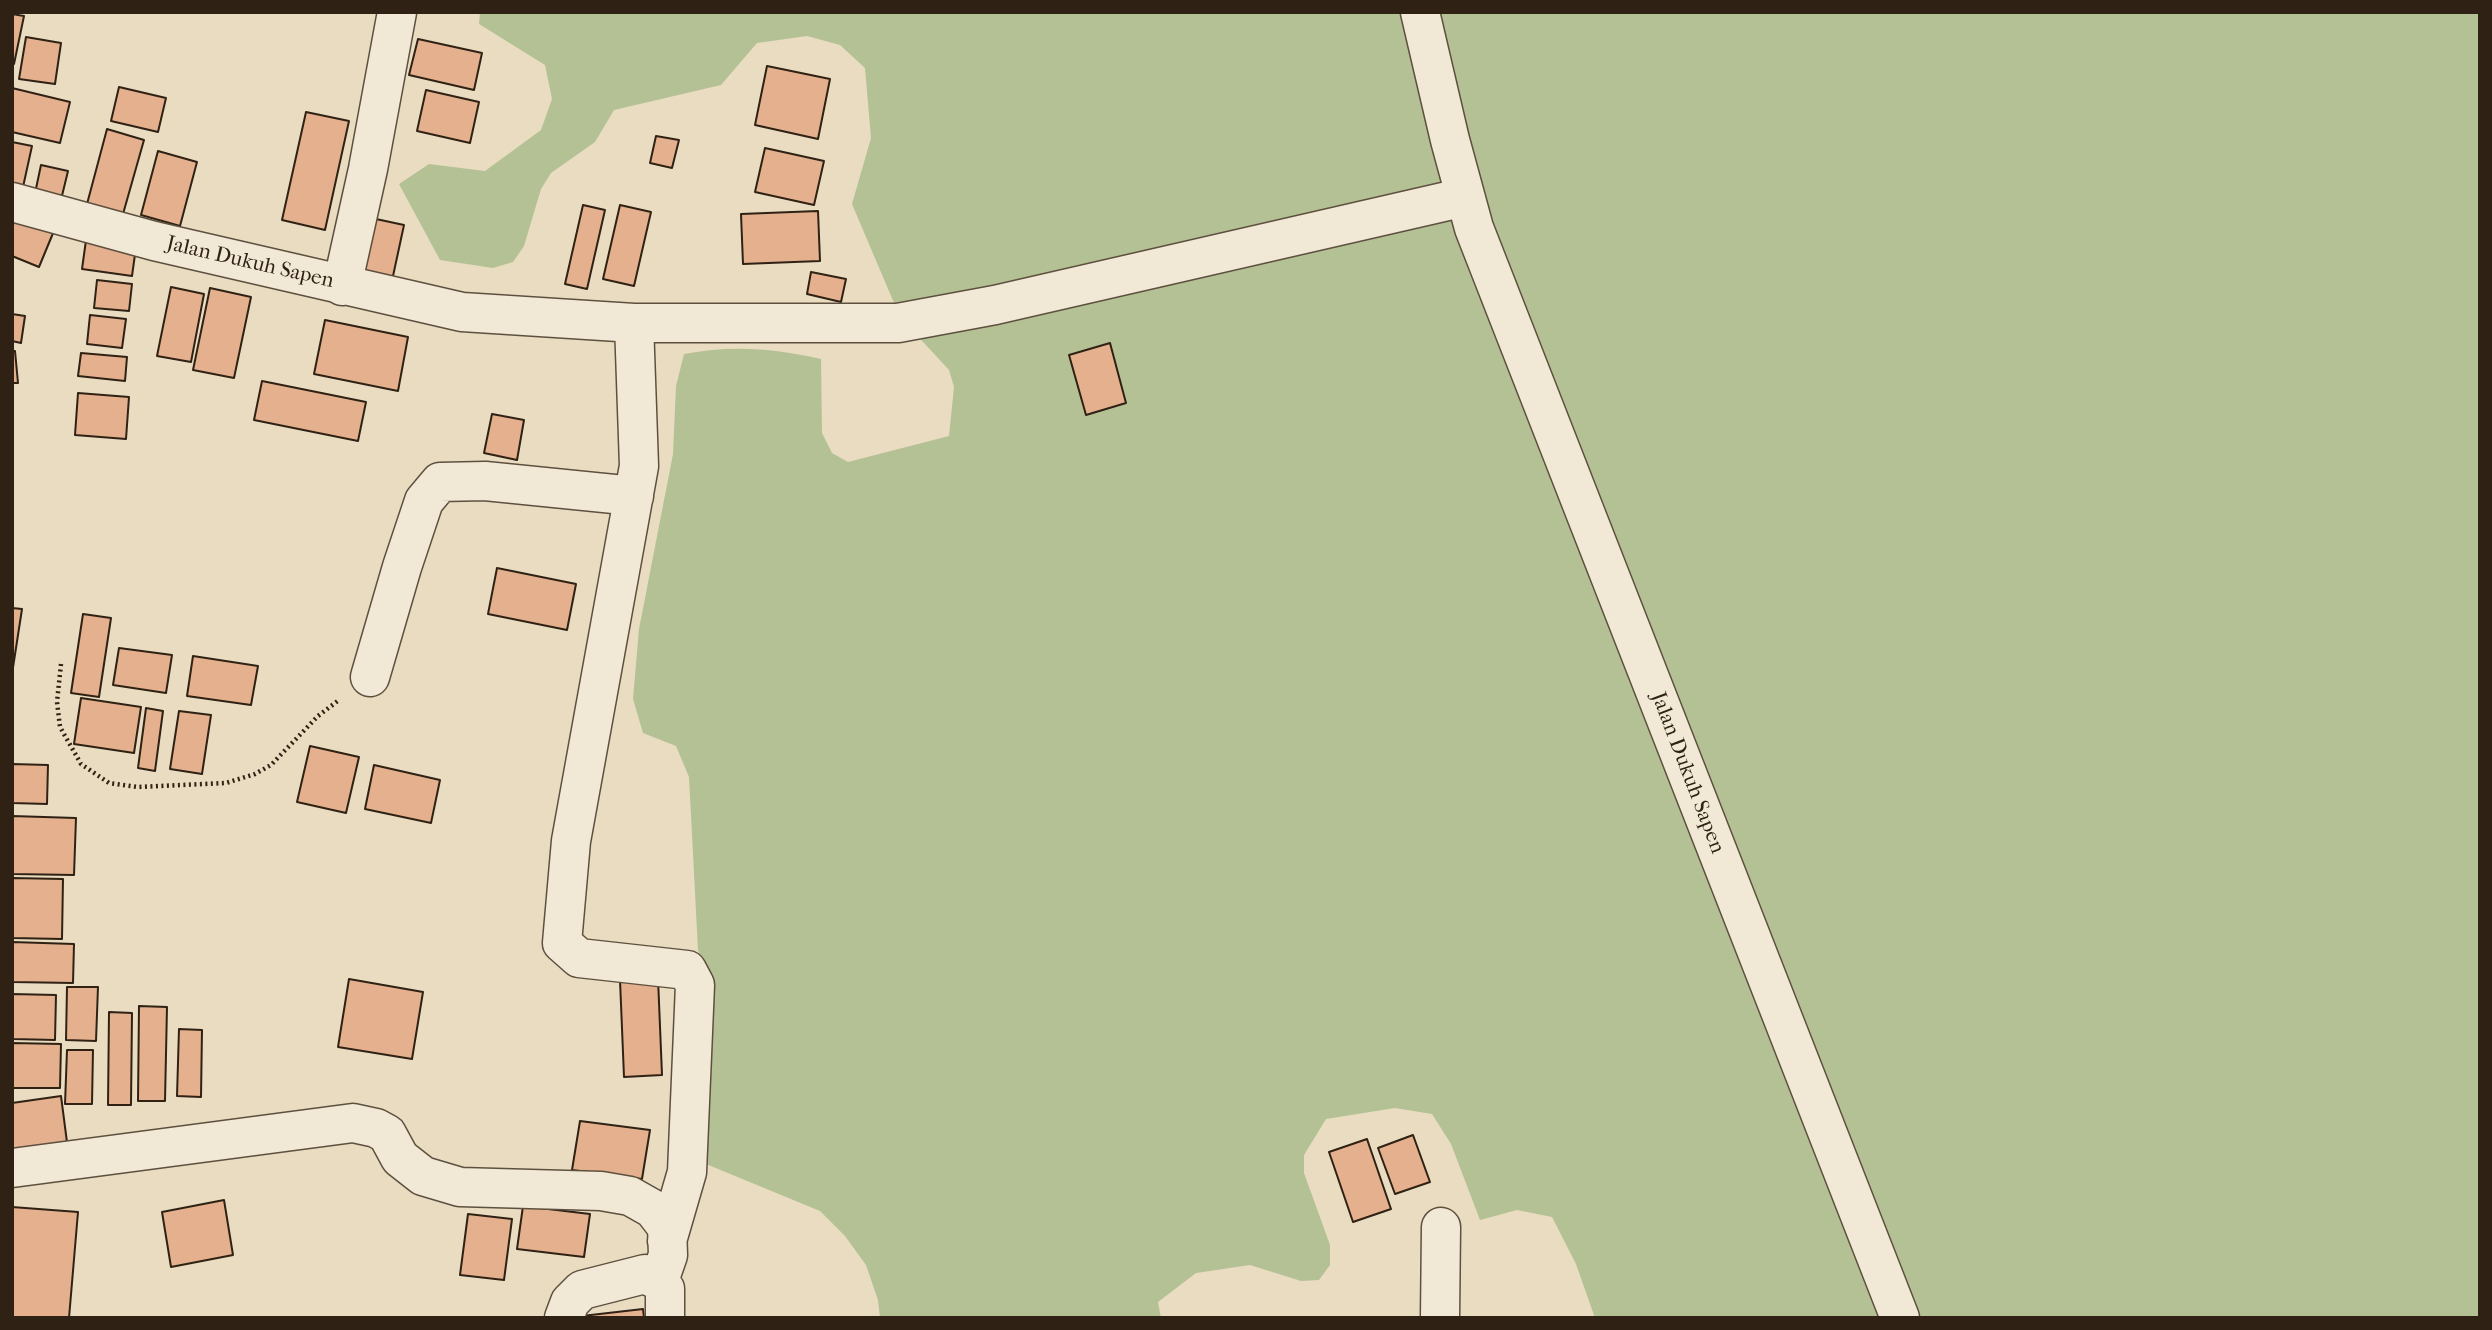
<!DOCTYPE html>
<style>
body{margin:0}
#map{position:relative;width:2492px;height:1330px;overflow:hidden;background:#e9dcc0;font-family:"IM FELL French Canon",serif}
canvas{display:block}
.frame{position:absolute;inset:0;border:14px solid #2f2214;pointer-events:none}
</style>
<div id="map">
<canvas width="2492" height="1330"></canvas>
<div class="frame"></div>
</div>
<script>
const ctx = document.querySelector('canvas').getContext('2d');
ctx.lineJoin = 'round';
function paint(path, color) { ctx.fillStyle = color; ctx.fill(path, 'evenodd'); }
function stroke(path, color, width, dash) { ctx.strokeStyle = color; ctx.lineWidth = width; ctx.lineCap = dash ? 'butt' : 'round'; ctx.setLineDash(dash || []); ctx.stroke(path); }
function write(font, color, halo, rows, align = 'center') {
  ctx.font = font + ' "IM FELL French Canon",serif'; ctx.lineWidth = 5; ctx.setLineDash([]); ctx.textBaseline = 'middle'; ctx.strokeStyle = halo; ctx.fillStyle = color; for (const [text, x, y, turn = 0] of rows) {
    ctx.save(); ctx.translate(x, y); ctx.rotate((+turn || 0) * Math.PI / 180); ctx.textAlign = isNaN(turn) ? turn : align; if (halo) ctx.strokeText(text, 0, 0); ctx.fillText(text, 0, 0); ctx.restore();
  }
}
paint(new Path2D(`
 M480 12H2480V1318H1595L1576 1264 1552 1217 1517 1210 1480 1220 1451 1144 1432 1114 1395 1108 1326 1119 1304 1155V1173L1330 1245V1265L1319 1280 1301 1281 1250 1265 1196 1273 1158 1302 1161 1318H880L878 1300 866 1265 845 1236 820 1211 706 1164 713 1018 710 983 698 950 689 777 676 746 643 733 633 699 639 629 673 454 676 386 684 354C731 345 774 348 821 359L822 433 832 453 848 462 949 436 954 387 949 370 900 317 852 204 871 138 865 68 840 45 807 36 757 43 721 85 614 110 595 142 551 173 541 189 524 246 513 262 493 268 440 260 399 184 429 164 485 171 541 130 552 99 545 65 479 24Z`), '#b4c195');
const building = new Path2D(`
 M12 14 24 16 14 64 12 63Z
 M26 37 61 43 55 84 19 79Z
 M418 39 482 53 474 90 409 75Z
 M767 66 830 79 818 139 755 125Z
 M119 87 166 98 158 132 111 121Z
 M12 88 70 102 60 143 12 132Z
 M426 90 479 102 470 143 417 131Z
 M306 112 349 121 325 230 282 220Z
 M107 129 144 140 123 214 87 204Z
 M656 136 679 140 672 168 650 163Z
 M12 142 32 146 23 187 12 184Z
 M765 148 824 161 814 205 755 192Z
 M158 151 197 162 180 226 141 215Z
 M41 165 68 171 60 204 34 198Z
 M583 205 605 210 587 289 565 284Z
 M620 205 651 212 634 286 603 279Z
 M12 211 56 226 39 267 12 256Z
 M818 211 820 261 743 264 741 214Z
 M376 219 404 225 390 290 361 284Z
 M87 233 137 240 132 276 82 269Z
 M811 272 846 279 841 302 807 294Z
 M97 280 132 284 129 311 94 308Z
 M171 287 204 294 191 362 157 356Z
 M210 288 251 297 234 378 193 370Z
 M12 314 25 316 21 343 12 341Z
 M90 315 126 319 122 348 87 344Z
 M325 320 408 337 398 391 314 374Z
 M1110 343 1126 403 1086 415 1069 355Z
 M12 351H15L18 383H12Z
 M81 353 127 357 125 381 78 376Z
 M262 381 366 402 358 441 254 420Z
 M78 393 129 397 126 439 75 435Z
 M492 414 524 420 517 460 484 453Z
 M497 568 576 584 567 630 488 614Z
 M12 608 22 609 12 674Z
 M83 614 111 618 99 697 71 693Z
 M119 648 172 655 166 693 113 685Z
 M193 656 258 666 251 705 187 696Z
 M81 698 141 707 134 753 74 744Z
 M146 708 163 711 155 771 138 768Z
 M179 711 211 715 202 774 170 769Z
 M310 746 359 757 346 813 297 802Z
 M12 764 48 765 47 804 12 803Z
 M374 765 440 780 431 823 365 809Z
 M12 816 76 818 74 875 12 874Z
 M12 878 63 879 62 939 12 938Z
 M12 942 74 944 73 983 12 982Z
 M658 978 662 1075 624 1077 620 980Z
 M349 979 423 992 412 1059 338 1047Z
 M67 987H98L96 1041 66 1040Z
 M12 994 56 995 55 1040 12 1039Z
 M139 1006 167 1007 165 1101H138Z
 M109 1012 132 1013 131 1105H108Z
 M179 1029 202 1030 201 1097 177 1096Z
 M12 1043 61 1044 60 1088H12Z
 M67 1050H93L92 1104H65Z
 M61 1096 68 1150 12 1158V1103Z
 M580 1121 650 1130 642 1179 572 1170Z
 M1413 1135 1430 1182 1395 1194 1378 1148Z
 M1367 1139 1391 1209 1353 1222 1329 1152Z
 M224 1200 233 1255 171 1267 162 1212Z
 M523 1206 590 1214 584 1257 517 1249Z
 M12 1207 78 1212 69 1318H12Z
 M468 1214 512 1219 504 1280 460 1275Z
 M643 1309 644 1318H582V1316Z`);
paint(building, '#e4b08e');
stroke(building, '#2f2214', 2);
const minor = new Path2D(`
 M1420 12 1450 140 1474 228 1900 1318
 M12 202 154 241 462 312 634 323H898L995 305 1465 197
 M342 286 368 169 397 12
 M634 323 639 466 571 841 562 943 579 958 687 970 695 985 687 1172 667 1241
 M370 677 402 567 424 501 440 482 485 481 634 496
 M12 1168 353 1123 376 1128 387 1134 400 1158 423 1176 460 1187 601 1191 630 1196 653 1209 667 1227 668 1255 659 1281
 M564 1318 570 1302 582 1290 645 1274 659 1281 665 1289V1318
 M1440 1318 1441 1227`);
stroke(minor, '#5e503f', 41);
stroke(new Path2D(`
 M61 664 57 702 60 727 81 764 109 783 137 787 226 783 255 774 271 765 318 716 339 700`), '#2f2214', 4.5, [2, 3.5]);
stroke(minor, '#f1e8d6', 38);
write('21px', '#2f2214', '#f1e8d6', [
 ["Jalan Dukuh Sapen",250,263,13],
 ["Jalan Dukuh Sapen",1687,773,69]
]);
</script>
